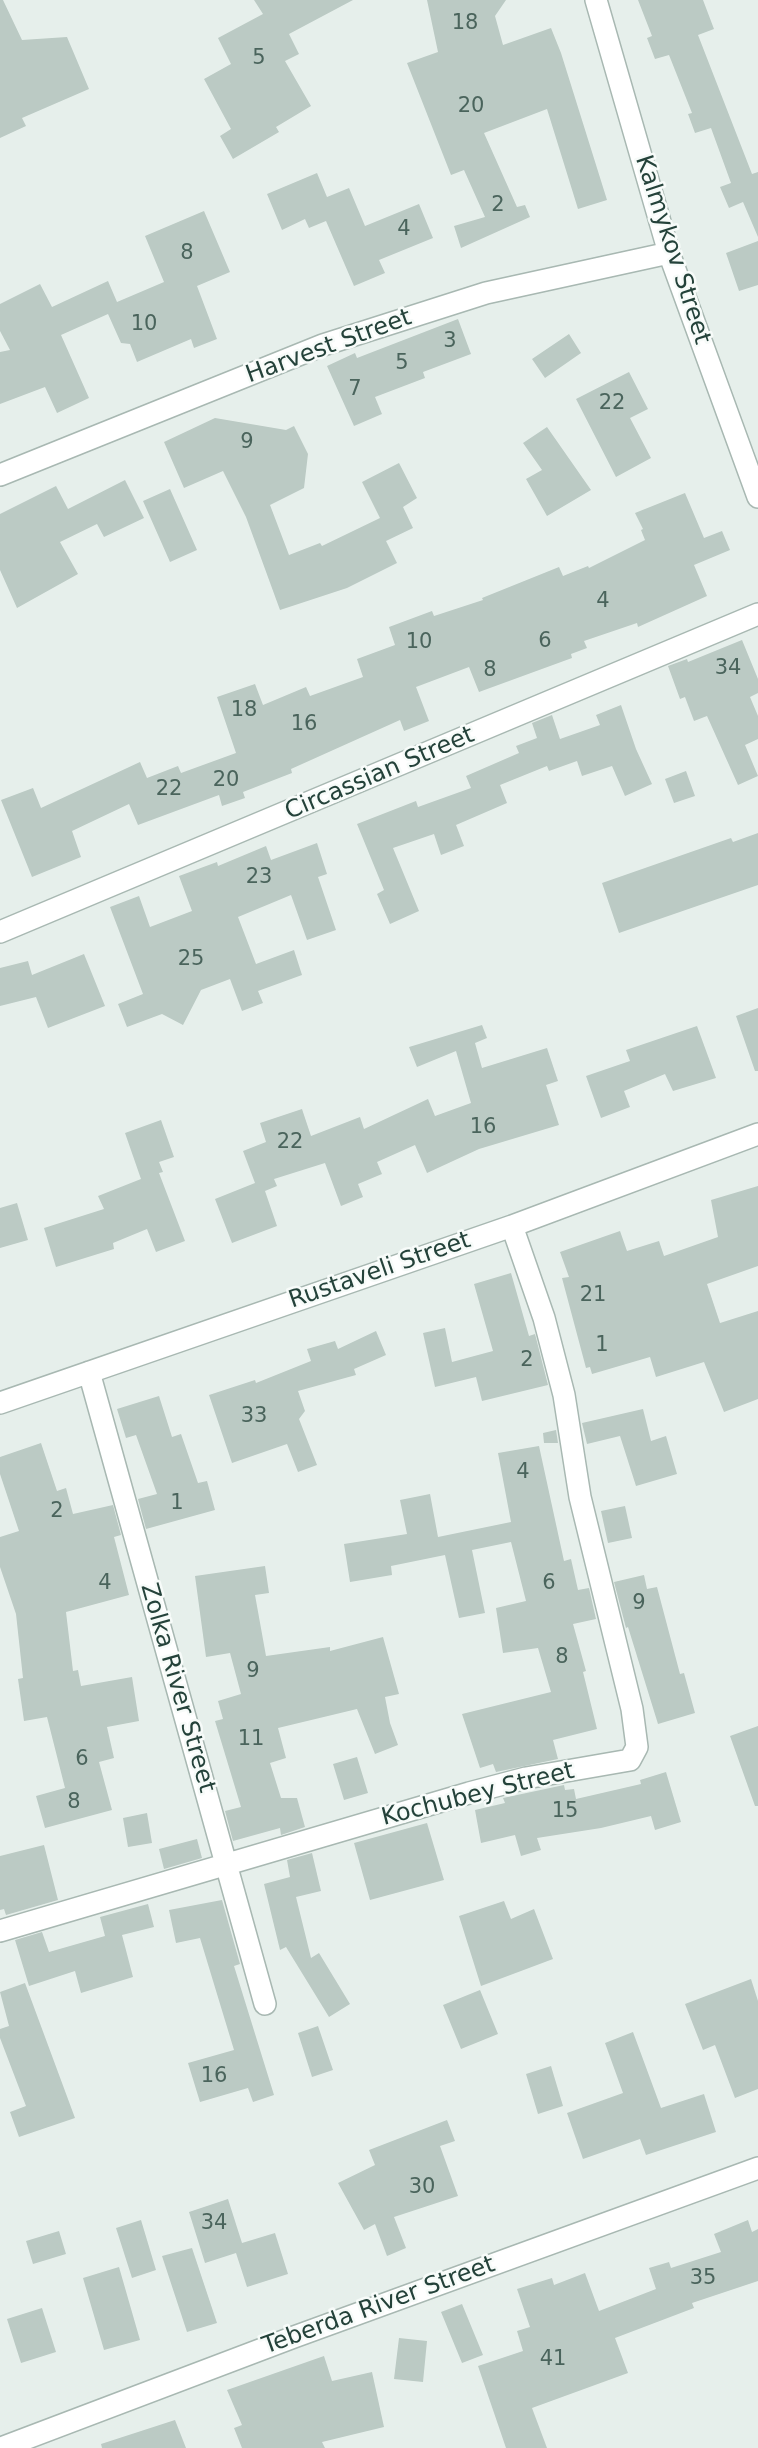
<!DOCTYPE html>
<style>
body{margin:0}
canvas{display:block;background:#e6efeb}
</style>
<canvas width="758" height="2448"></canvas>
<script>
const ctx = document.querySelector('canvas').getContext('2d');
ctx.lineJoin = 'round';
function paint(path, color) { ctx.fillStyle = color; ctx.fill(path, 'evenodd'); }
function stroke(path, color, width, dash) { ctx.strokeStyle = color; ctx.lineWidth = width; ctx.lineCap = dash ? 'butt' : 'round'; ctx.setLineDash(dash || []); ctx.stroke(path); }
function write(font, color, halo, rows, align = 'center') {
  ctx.font = font + ' "DejaVu Sans",sans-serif'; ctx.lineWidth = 5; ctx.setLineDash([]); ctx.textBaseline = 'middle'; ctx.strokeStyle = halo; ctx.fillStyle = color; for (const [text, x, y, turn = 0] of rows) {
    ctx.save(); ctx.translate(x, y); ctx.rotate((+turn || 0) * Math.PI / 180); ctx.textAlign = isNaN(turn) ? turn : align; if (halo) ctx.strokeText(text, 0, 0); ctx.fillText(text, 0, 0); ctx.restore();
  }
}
paint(new Path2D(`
 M0 0H3L22 40 67 37 89 89 22 118 26 126 0 138Z
 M254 0H353L289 34 299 54 285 61 311 106 276 127 279 132 233 159 220 136 231 129 204 79 231 64 218 38 263 14Z
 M427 0H506L495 16 503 45 551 28 561 53 607 200 578 209 547 109 484 133 517 207 525 205 530 217 461 248 454 226 485 217 464 170 451 175 407 63 438 52Z
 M638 0H703L714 29 698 35 752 174 758 172V237L743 202 729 208 720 187 731 183 711 128 695 133 688 114 692 113 669 55 655 59 647 38 652 36Z
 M317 173 327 197 349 188 365 226 419 204 433 238 379 260 385 273 354 286 326 221 309 228 305 219 282 230 267 194Z
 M204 211 230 272 197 286 217 339 194 348 191 339 137 362 130 344 121 343 108 314 61 335 89 398 57 413 45 387 0 404V352L10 350 0 331V304L40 284 52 307 108 281 117 302 164 282 145 236Z
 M758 241V285L739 291 726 253Z
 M458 319 471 354 423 372 425 378 375 397 382 414 354 426 327 366 355 353 357 358Z
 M569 334 581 353 545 378 532 359Z
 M629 372 648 409 630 418 651 458 616 477 576 399Z
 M215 418 286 430 294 426 308 454 304 488 270 505 289 555 320 543 322 546 380 518 362 482 399 463 417 498 403 507 413 528 386 541 397 563 347 588 280 610 246 517 223 471 184 488 164 442Z
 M547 427 591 490 547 516 526 479 542 470 523 443Z
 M125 480 144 518 104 537 97 524 60 542 78 574 17 608 0 570V514L56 486 68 509Z
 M170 489 197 550 170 562 143 501Z
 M685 493 704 538 722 531 730 550 694 565 707 596 638 627 637 623 584 641 587 648 571 654 572 658 479 692 469 667 416 687 429 721 404 731 400 720 291 769 292 773 243 792 245 798 222 806 219 795 138 825 129 804 72 831 81 857 32 877 1 800 33 788 41 808 140 762 147 778 178 766 181 773 236 753 217 697 255 684 263 705 306 687 310 696 363 677 357 659 395 645 389 627 432 611 434 616 483 600 482 598 559 567 563 576 588 566 589 568 645 540 641 530 643 529 635 513Z
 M742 640 758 679V693L750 697 758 716V739L745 745 758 776 738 785 707 716 694 721 685 697 680 699 668 666 687 659 688 662Z
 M621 705 636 749 652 784 625 796 612 766 582 776 577 761 549 771 547 766 500 785 507 803 456 825 464 846 441 855 434 834 393 848 419 911 390 924 377 894 384 890 357 824 416 801 418 807 471 788 466 776 519 753 516 746 537 738 532 723 552 715 560 739 600 725 596 715Z
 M686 771 695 796 674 803 665 779Z
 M758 833V885L619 933 602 883 731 838 733 842Z
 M317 843 327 874 318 877 336 930 307 940 291 895 238 917 256 964 294 950 302 975 258 991 263 1003 242 1011 230 979 201 990 183 1025 162 1014 127 1027 118 1004 143 994 110 907 139 896 150 927 192 911 179 876 217 862 218 866 266 846 271 860Z
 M84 954 105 1006 48 1028 36 997 0 1006V968L28 961 32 975Z
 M758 1008V1071H755L736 1016Z
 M482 1025 487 1038 475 1043 482 1068 547 1048 558 1081 546 1085 559 1125 479 1149 427 1173 415 1145 377 1162 382 1174 358 1184 363 1197 341 1206 325 1163 274 1179 277 1186 265 1191 277 1226 232 1243 215 1199 255 1183 243 1151 266 1142 260 1123 302 1109 311 1136 360 1117 364 1129 428 1099 435 1116 471 1103 456 1051 417 1067 409 1047Z
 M697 1026 716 1078 673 1091 665 1074 624 1091 630 1107 601 1118 586 1076 630 1061 626 1050Z
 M161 1120 174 1157 159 1162 163 1172 159 1173 185 1241 156 1252 147 1229 113 1243 114 1249 56 1267 44 1228 104 1209 98 1196 141 1179 125 1133Z
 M758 1186V1266L707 1284 720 1323 758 1311V1399L724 1412 704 1362 656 1377 650 1357 592 1374 590 1367 586 1368 562 1278 569 1277 560 1252 620 1231 627 1251 659 1241 664 1256 718 1237 711 1200Z
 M17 1203 28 1240 0 1248V1208Z
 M511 1273 529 1336 535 1334 548 1385 482 1401 476 1377 435 1387 423 1333 445 1328 452 1362 493 1351 474 1284Z
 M376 1331 386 1355 354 1369 356 1375 298 1391 305 1411 299 1419 317 1465 298 1472 287 1444 232 1463 209 1395 255 1380 256 1383 311 1361 307 1349 335 1341 338 1349Z
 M159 1396 172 1437 181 1434 198 1483 207 1481 215 1510 146 1529 138 1499 157 1494 136 1435 126 1438 117 1409Z
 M643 1409 651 1441 666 1436 677 1474 636 1486 620 1436 587 1444 582 1423Z
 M556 1430 558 1443H544L543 1433Z
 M41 1443 57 1491 66 1488 73 1514 113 1505 121 1535 114 1537 129 1595 66 1612 73 1671 78 1670 81 1686 132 1677 139 1721 107 1727 114 1758 99 1762 112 1810 45 1828 36 1796 65 1788 47 1717 24 1721 18 1679 23 1678 16 1614 0 1567V1537L19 1531 0 1474V1457Z
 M539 1446 564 1561 571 1559 578 1590 589 1588 596 1619 573 1624 586 1671 583 1672 597 1729 553 1740 558 1759 496 1772 493 1764 480 1768 462 1714 551 1692 538 1648 503 1653 496 1608 526 1601 511 1542 472 1550 485 1613 459 1618 445 1555 391 1566 392 1575 350 1582 344 1544 407 1534 400 1500 430 1494 438 1537 511 1522 498 1453Z
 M625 1506 632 1538 608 1543 601 1511Z
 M265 1566 269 1593 255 1595 266 1656 330 1647V1651L383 1637 399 1694 385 1697 390 1723 398 1745 375 1754 357 1709 278 1728 286 1758 270 1763 281 1798H297L305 1827 281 1835 280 1828 233 1841 225 1811 241 1807 215 1721 223 1719 218 1701 241 1694 230 1653 206 1657 195 1576Z
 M644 1575 647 1589 657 1587 680 1674 684 1673 695 1713 658 1724 628 1627 626 1628 614 1582Z
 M758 1726V1806H755L730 1736Z
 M357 1757 368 1793 344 1800 333 1764Z
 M666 1772 681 1822 655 1830 651 1816 601 1828 537 1838 541 1850 521 1856 515 1835 481 1843 475 1810 505 1803 503 1798 564 1785 565 1790 574 1789 576 1799 641 1784 640 1780Z
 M147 1813 152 1843 128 1847 123 1818Z
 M427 1823 444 1880 370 1900 354 1843Z
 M197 1839 202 1858 164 1869 159 1849Z
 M44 1845 58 1900 6 1915 4 1909 0 1910V1856Z
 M312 1853 321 1891 296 1897 311 1958 319 1953 350 2004 329 2017 286 1947 280 1950 264 1884 290 1877 287 1860Z
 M222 1900 240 1964 234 1966 274 2095 253 2102 248 2088 200 2102 188 2063 234 2050 200 1938 176 1943 169 1910Z
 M504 1901 511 1919 534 1909 553 1959 481 1986 459 1916Z
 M148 1904 154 1927 122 1935 133 1977 81 1993 75 1971 29 1986 15 1940 42 1932 49 1952 105 1936 100 1917Z
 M751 1979 758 2001V2089L735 2098 715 2045 703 2050 685 2004Z
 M25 1983 75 2118 19 2137 10 2112 26 2106 0 2038V2029L9 2026 0 1992Z
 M480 1990 498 2034 461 2049 443 2005Z
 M318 2026 333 2070 312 2077 298 2033Z
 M633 2032 661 2108 704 2094 716 2132 646 2155 640 2139 583 2159 567 2113 623 2093 605 2043Z
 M551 2066 563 2106 538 2114 526 2074Z
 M447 2120 455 2141 440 2146 458 2196 394 2217 406 2248 387 2256 375 2224 364 2230 338 2183 375 2165 369 2150Z
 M228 2199 242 2243 275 2233 288 2274 247 2287 236 2253 205 2263 189 2212Z
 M141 2220 156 2270 132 2278 116 2228Z
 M748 2220 752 2232 758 2229V2281L692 2303 694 2308 615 2338 628 2373 532 2408 547 2448H506L478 2366 523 2351 517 2331 530 2327 517 2289 552 2278 554 2285 585 2273 599 2311 656 2289 649 2268 669 2262 671 2268 721 2252 714 2234Z
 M59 2231 66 2254 33 2264 26 2241Z
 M192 2248 217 2323 187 2332 162 2256Z
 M119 2267 140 2340 104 2350 83 2278Z
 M462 2304 483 2355 462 2363 441 2312Z
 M42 2308 56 2352 21 2363 7 2319Z
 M399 2338 427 2341 423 2382 394 2379Z
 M324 2356 332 2381 372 2372 384 2427 322 2442 325 2448H242L234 2428 242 2425 227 2390Z
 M175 2420 186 2448H102L101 2444Z`), '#bbcac4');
const minor = new Path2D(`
 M596 0 669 253 758 497
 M0 475 323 345 486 293 669 253
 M0 932 758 614
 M89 1372 265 2004
 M0 1403 512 1226 758 1134
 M0 1931 469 1793 526 1778 630 1760 637 1747 632 1709 580 1497 564 1395 544 1318 512 1226
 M1 2448 294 2337 758 2168`);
stroke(minor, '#a8b8b2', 24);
stroke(minor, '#fff', 21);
write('21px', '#4a645c', null, [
 ["18",465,24],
 ["5",259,59],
 ["20",471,107],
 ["2",498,206],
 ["4",404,230],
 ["8",187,254],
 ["10",144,325],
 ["3",450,342],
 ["5",402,364],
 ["7",355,390],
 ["22",612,404],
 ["9",247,443],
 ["4",603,602],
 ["6",545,642],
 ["10",419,643],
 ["34",728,669],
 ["8",490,671],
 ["18",244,711],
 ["16",304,725],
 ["20",226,781],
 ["22",169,790],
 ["23",259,878],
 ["25",191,960],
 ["16",483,1128],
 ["22",290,1143],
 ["21",593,1296],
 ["1",602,1346],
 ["2",527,1361],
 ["33",254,1417],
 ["4",523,1473],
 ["1",177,1504],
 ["2",57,1512],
 ["4",105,1584],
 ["6",549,1584],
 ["9",639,1604],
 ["8",562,1658],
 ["9",253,1672],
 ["11",251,1740],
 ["6",82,1760],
 ["8",74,1803],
 ["15",565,1812],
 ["16",214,2077],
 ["30",422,2188],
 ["34",214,2224],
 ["35",703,2279],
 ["41",553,2360]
]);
write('24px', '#24423a', '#f7fbf9', [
 ["Kalmykov Street",672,250,72],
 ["Harvest Street",329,347,-20],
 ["Circassian Street",380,774,-23],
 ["Rustaveli Street",380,1271,-19],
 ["Zolka River Street",177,1688,74],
 ["Kochubey Street",478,1795,-14],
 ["Teberda River Street",379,2306,-20]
]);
</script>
